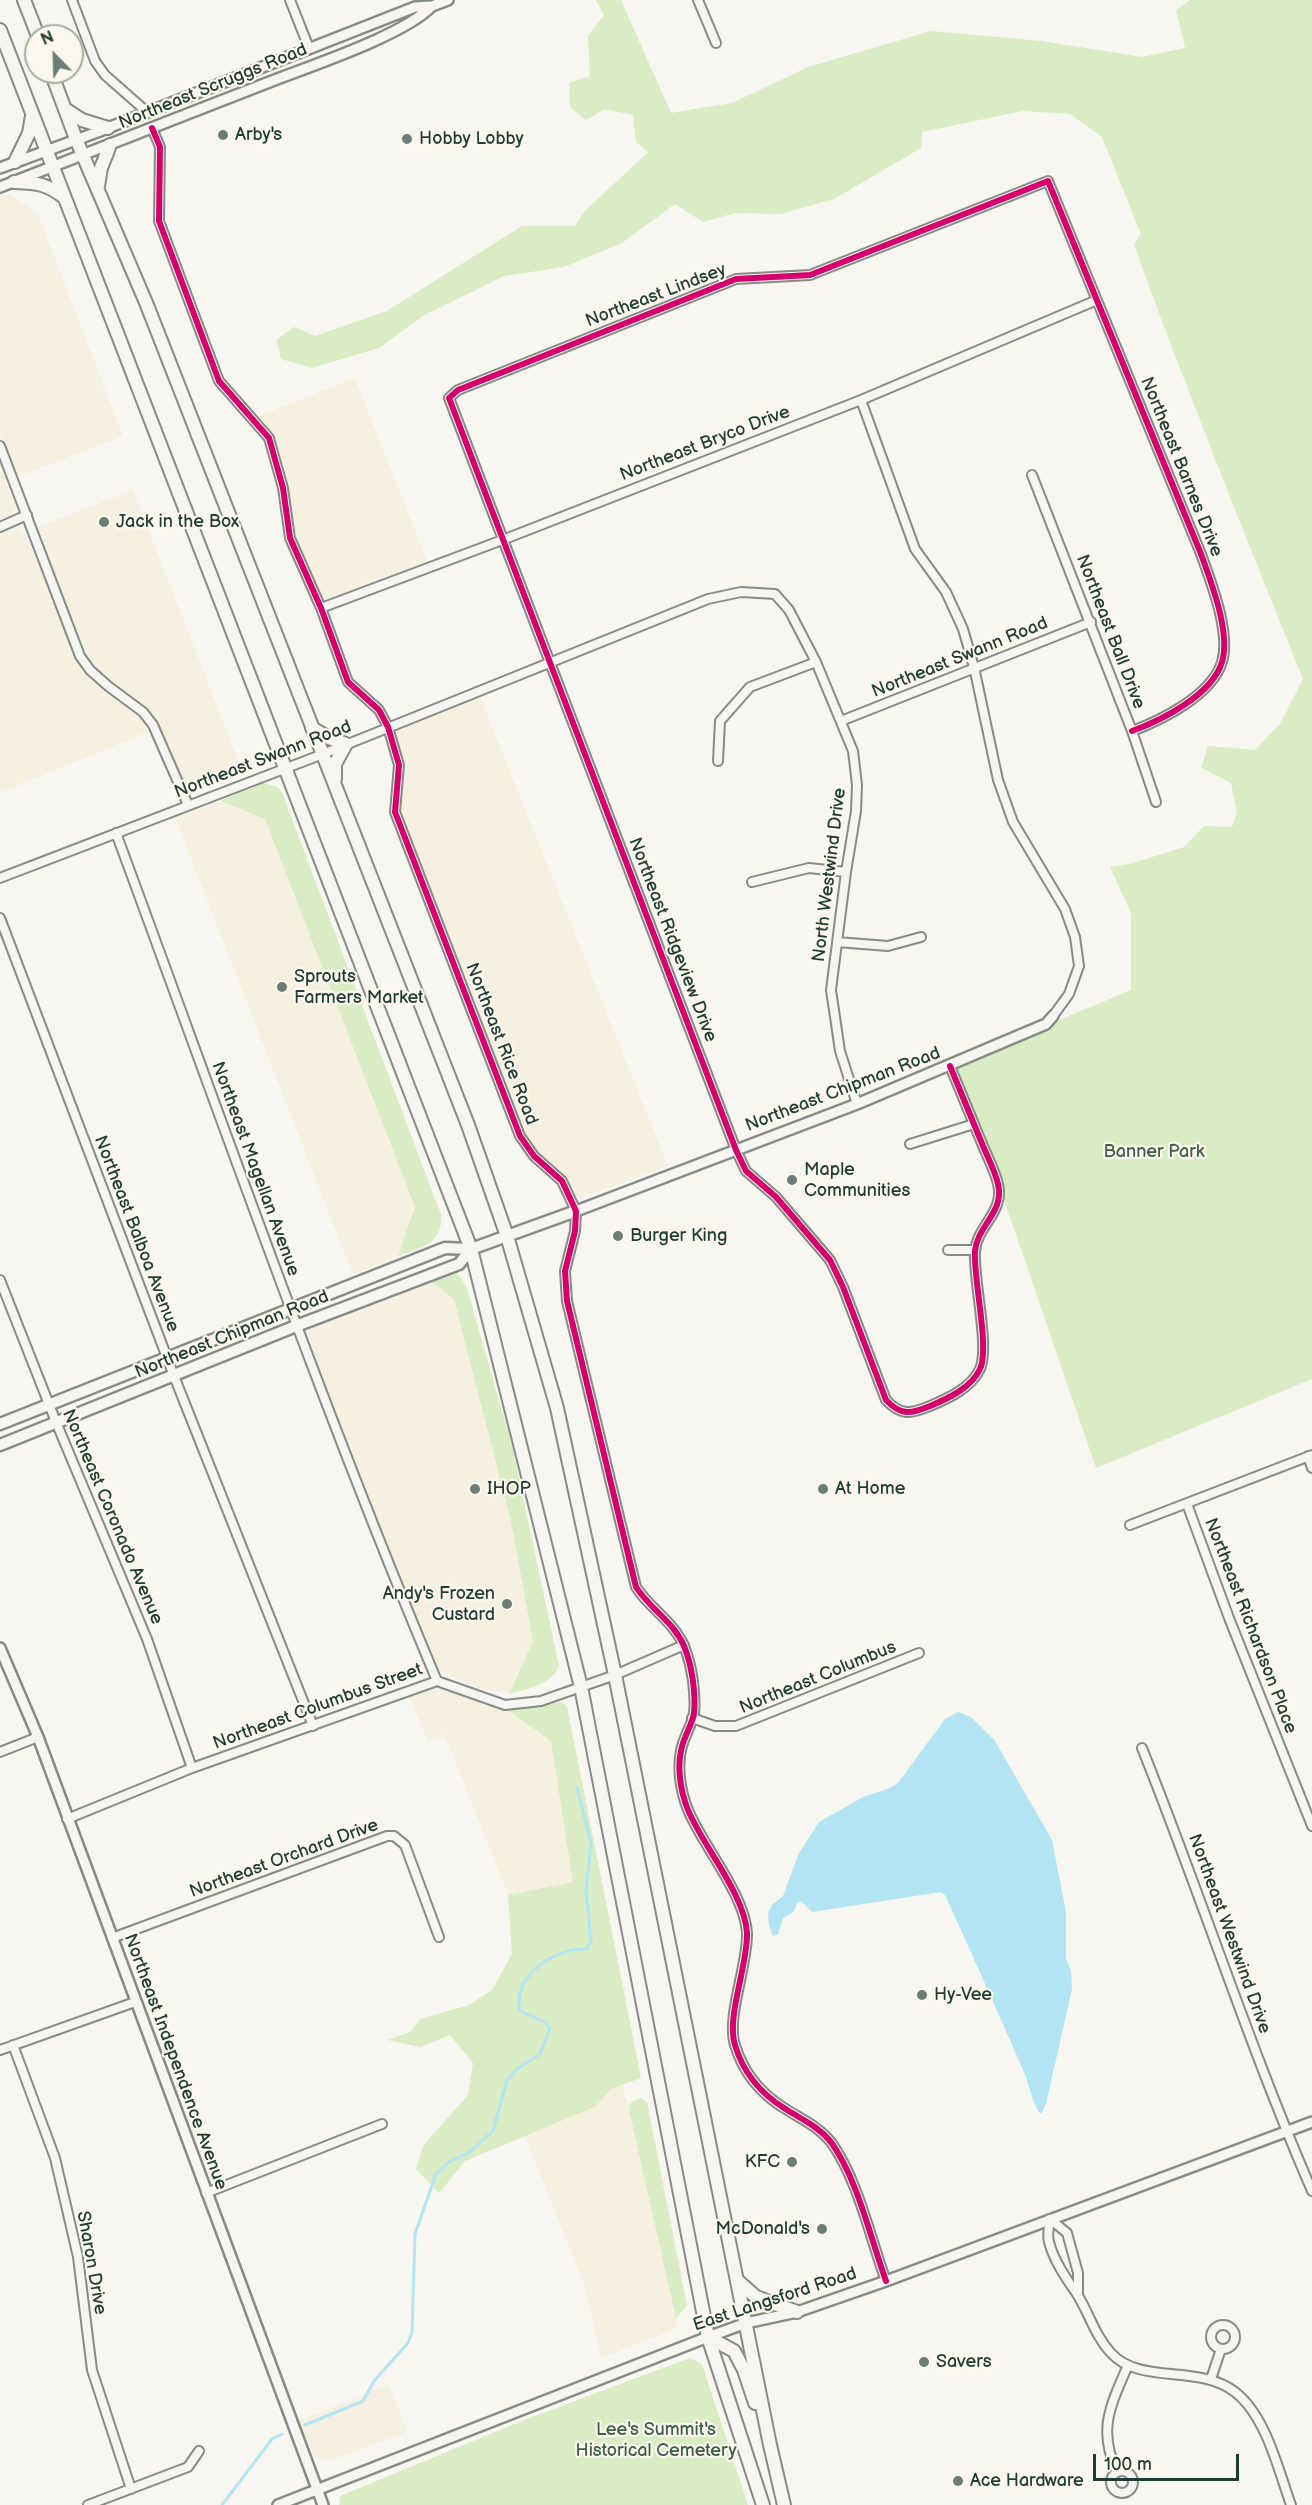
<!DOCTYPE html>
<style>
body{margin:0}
#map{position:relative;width:1312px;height:2505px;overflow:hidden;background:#f8f6f0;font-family:"Balsamiq Sans",sans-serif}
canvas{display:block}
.north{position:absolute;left:24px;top:24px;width:60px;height:60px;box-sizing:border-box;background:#fbf7ec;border:2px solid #a3ada2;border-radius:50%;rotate:337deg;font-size:16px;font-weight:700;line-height:24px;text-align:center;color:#1f3d34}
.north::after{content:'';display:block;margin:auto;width:21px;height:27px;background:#6b7e76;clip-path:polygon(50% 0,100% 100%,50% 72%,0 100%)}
.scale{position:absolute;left:1093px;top:2454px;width:146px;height:27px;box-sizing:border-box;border:3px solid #1f3d34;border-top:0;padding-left:8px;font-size:18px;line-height:21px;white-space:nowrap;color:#1f3d34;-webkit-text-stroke:4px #fbf7ec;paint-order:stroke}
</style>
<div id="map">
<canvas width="1312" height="2505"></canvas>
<div class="north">N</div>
<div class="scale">100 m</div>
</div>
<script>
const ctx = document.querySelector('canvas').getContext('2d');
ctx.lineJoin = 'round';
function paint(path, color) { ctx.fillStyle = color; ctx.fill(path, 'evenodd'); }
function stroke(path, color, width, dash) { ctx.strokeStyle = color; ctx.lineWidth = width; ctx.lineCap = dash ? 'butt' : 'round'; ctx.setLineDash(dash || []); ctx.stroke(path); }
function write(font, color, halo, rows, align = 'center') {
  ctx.font = font + ' "Balsamiq Sans",sans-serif'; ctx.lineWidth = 4.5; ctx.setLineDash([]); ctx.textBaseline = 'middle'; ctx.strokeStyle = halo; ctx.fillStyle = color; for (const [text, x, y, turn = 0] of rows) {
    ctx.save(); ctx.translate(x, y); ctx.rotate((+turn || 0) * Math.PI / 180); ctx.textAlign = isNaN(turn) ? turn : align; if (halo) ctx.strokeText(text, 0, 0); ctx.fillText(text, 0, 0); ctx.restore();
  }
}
paint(new Path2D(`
 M10 194 38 214 123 436 17 477 0 434V198Z
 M355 378 427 561 326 599 318 594 300 552 280 463 267 432 256 417Z
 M0 465 16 507 11 515 0 520Z
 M133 490 243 773 200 789H188L185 786 168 743 153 715 139 701 103 676 91 661 77 632 38 527Z
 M15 528 24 532 27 537 83 670 92 681 137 715 148 732 0 793V535Z
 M480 697 668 1166 580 1198 573 1195 560 1175 534 1150 524 1136 400 811 403 769 397 730Z
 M220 801 265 819 416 1207 398 1256 353 1275 173 812 183 815Z
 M426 1278 454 1299 511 1522 533 1641 509 1694 477 1687 436 1669 303 1335 304 1328Z
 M424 1685 455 1689 488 1704 502 1706 551 1741 574 1882 508 1895 445 1735 428 1742 406 1689Z
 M623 2086 678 2325 668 2332 601 2358 585 2287 525 2136 595 2107 611 2089Z
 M389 2384 407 2432 331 2460H323L315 2457 298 2421Z`), '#f6f0e1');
paint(new Path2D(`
 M596 0H621L671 113 732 103 808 67 931 31 1042 41 1142 57 1185 48 1176 10 1190 0H1312V1379L1096 1468 999 1185 950 1066 1131 990V913L1110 867 1130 864 1184 847 1204 826 1232 827 1237 812 1231 783 1201 768 1208 746 1255 750 1280 724 1303 679C1245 535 1187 391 1134 245L1141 234 1102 137 1070 114 1023 111 922 132 921 148 834 199 780 214 735 213 703 222 675 204 622 243 564 267 504 276 423 316 379 348 312 368 281 359 276 340 294 327 315 336 387 311 522 226H575L584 212 648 152 636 142 633 115 605 109 586 120 570 107 569 83 590 76 588 36 604 15Z
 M263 783 278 787 283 795 441 1215C443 1245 421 1247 398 1256L415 1207 265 819 220 801Z
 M448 1272H456L462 1279 468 1292 512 1446 559 1666C552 1685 526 1689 509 1694L533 1641 511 1522 454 1299 426 1278Z
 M561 1702 567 1706 570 1722 641 2078 611 2089 595 2107 465 2161 439 2193 416 2169 423 2146 468 2095 473 2063 450 2035 420 2047 388 2040 410 2032 420 2019 469 2005 492 1990 512 1954 508 1895 573 1882 551 1741 509 1711Z
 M641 2098 647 2102 687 2306 676 2318 628 2106 633 2101Z
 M690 2358 702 2364 748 2505H339L340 2496 524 2420Z`), '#d9ecc3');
paint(new Path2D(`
 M958 1712 971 1717 995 1741 1052 1840 1066 1912V1958L1071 1971 1072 1989 1046 2104 1041 2114C1033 2107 1029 2083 1024 2072 998 2013 972 1954 945 1895L941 1892 812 1912 801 1901 797 1903C795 1912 791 1914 783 1918L778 1934 773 1936 769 1926 768 1913 772 1905 783 1896 799 1853 819 1822 863 1797 888 1789 898 1783 945 1719Z`), '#b2e4f4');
stroke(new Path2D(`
 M305 2425 363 2401 374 2381 408 2343 412 2332 415 2234 436 2174 449 2162 470 2152 493 2131 507 2080 517 2069 540 2054 550 2029 545 2022 520 2011C511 1976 556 1947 587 1949L591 1941 586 1891 591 1843 577 1787
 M222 2505 272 2439 282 2434`), '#b2e4f4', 3);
const minor = new Path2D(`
 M72 0 95 61 105 75 147 112
 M290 0 309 48
 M698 0 716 43
 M152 128 160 147 159 221 219 381 269 438 283 488 290 538 321 608 348 682 379 710 388 727 399 765 395 812 520 1136 534 1156 562 1181 576 1211 575 1231 565 1271 567 1301 636 1587C650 1609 674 1622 684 1646 692 1665 696 1694 694 1714 692 1723 686 1734 683 1743 676 1764 680 1790 688 1810 703 1846 745 1895 747 1933 748 1965 726 2017 735 2045 743 2072 760 2093 784 2108 801 2119 818 2126 831 2142 858 2180 870 2237 886 2281
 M861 400 915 549 946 592 963 629 974 667 998 780 1013 822 1065 909 1075 937 1079 966 1069 994 1053 1016
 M0 446 80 656 90 670 108 686 143 712 153 725 188 805
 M1032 475 1132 731 1156 802
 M0 527 27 515
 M321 608 505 539 861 400 1097 300
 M841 721 1091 622
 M718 761 720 721 750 687 816 662
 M116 833C221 1117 320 1402 437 1681
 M0 878 323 754 708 599 741 592 775 594 789 610 816 662 853 751 857 785 856 811 846 872 831 990 840 1051 857 1104
 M752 882 809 868 846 872
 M0 918 174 1376 313 1726
 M837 942 888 946 921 937
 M950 1066C961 1093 972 1119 983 1146 988 1158 995 1171 998 1184 1005 1212 977 1226 975 1251 973 1278 990 1348 980 1369 971 1388 949 1398 930 1406 911 1414 901 1416 886 1400L843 1287 830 1260 776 1197 746 1171 736 1150 449 398 458 390 736 279 810 275 1048 181 1201 554C1211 582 1231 633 1222 662 1212 695 1162 720 1132 731
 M910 1144 974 1124
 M948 1250H975
 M0 1280 56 1422 147 1639 192 1768
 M1308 1456 1312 1468
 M1187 1504 1229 1618 1312 1826
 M1130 1525 1312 1455
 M692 1718 715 1726H736L919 1653
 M1142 1748C1201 1895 1249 2046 1312 2191
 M0 1752 38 1737
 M67 1819 192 1768 437 1681 505 1705 541 1701 615 1675 684 1645
 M112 1938 387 1836H394L405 1845 439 1937
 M13 2045 55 2158 78 2257 92 2370 131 2489
 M0 2050 135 2002
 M206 2193 382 2124
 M1050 2219C1049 2226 1047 2235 1049 2242 1054 2261 1066 2278 1077 2294 1089 2313 1095 2336 1111 2353 1140 2385 1199 2364 1235 2392 1266 2416 1278 2469 1291 2505
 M1050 2219 1067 2233 1078 2273V2295
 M1211 2337a12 12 0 1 1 24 0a12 12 0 1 1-24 0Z
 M1211 2379 1221 2349
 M1111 2482a11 11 0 1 1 22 0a11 11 0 1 1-22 0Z
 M1117 2472C1097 2429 1111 2405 1128 2365
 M88 2505 188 2467 199 2451`);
const tertiary = new Path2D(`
 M0 168 100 131 415 7 432 6 448 0
 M0 187C91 152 181 116 272 81 313 65 404 35 432 6
 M576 1211 857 1104 1046 1024 1053 1016
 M0 1648 38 1737 323 2505
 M278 2505 708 2337 746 2323 797 2312 886 2281 1312 2122`);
const secondary = new Path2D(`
 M0 1424 445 1248 471 1249 576 1211
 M0 1445 296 1326 459 1264 471 1249`);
const primary = new Path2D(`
 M24 0 38 36
 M0 30 471 1249 581 1687 708 2337 763 2505
 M51 72 76 139 147 305 468 1125 507 1236 557 1408 615 1675 770 2445 784 2505
 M65 109 82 120 108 128
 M15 162 29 133 32 116
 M14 182C37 183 46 183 65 198
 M98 186 101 168 110 145
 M312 728 329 738 346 744 335 764V779
 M738 2281 756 2297 797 2312
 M708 2337 734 2351 744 2370 755 2403`);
stroke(minor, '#868b86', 12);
stroke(tertiary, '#868b86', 14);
stroke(secondary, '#868b86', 15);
stroke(primary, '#868b86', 16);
stroke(minor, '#f6f5f1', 8);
stroke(tertiary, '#f6f5f1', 9);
stroke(secondary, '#f6f5f1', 10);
stroke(primary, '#f6f5f1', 12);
stroke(new Path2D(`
 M152 128 160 147 159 221 219 381 269 438 283 488 290 538 321 608 348 682 379 710 388 727 399 765 395 812 520 1136 534 1156 562 1181 576 1211 575 1231 565 1271 567 1301 636 1587C650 1609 674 1622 684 1646 692 1665 696 1694 694 1714 692 1723 686 1734 683 1743 676 1764 680 1790 688 1810 703 1846 745 1895 747 1933 748 1965 726 2017 735 2045 743 2072 760 2093 784 2108 801 2119 818 2126 831 2142 858 2180 870 2237 886 2281
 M950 1066C961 1093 972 1119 983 1146 988 1158 995 1171 998 1184 1005 1212 977 1226 975 1251 973 1278 990 1348 980 1369 971 1388 949 1398 930 1406 911 1414 901 1416 886 1400L843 1287 830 1260 776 1197 746 1171 736 1150 449 398 458 390 736 279 810 275 1048 181 1201 554C1211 582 1231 633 1222 662 1212 695 1162 720 1132 731`), '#d6006c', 6);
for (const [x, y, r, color] of [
 [223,135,6,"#6b7e76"],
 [407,139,6,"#6b7e76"],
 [104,522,6,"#6b7e76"],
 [282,987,6,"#6b7e76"],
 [792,1180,6,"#6b7e76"],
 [618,1236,6,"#6b7e76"],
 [475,1489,6,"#6b7e76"],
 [823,1489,6,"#6b7e76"],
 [507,1604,6,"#6b7e76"],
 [922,1995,6,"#6b7e76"],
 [792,2162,6,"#6b7e76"],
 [822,2229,6,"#6b7e76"],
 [924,2362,6,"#6b7e76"],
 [958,2481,6,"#6b7e76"]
]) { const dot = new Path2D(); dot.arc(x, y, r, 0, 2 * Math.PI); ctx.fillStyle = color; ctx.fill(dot); stroke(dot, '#fbf7ec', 2); }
write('18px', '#1f3d34', '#fbf7ec', [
 ["Northeast Scruggs Road",213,87,-22],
 ["Northeast Lindsey",656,296,-21],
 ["Northeast Bryco Drive",705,444,-21],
 ["Northeast Barnes Drive",1181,467,68],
 ["Northeast Ball Drive",1110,632,69],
 ["Northeast Swann Road",960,658,-22],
 ["Northeast Swann Road",263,760,-21],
 ["North Westwind Drive",830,875,-83],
 ["Northeast Ridgeview Drive",672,940,69],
 ["Northeast Rice Road",501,1044,69],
 ["Northeast Chipman Road",843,1090,-21],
 ["Northeast Magellan Avenue",255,1169,70],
 ["Northeast Balboa Avenue",136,1234,69],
 ["Northeast Chipman Road",232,1335,-22],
 ["Northeast Coronado Avenue",112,1517,67],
 ["Northeast Richardson Place",1250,1626,69],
 ["Northeast Columbus",818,1678,-22],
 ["Northeast Columbus Street",318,1707,-20],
 ["Northeast Orchard Drive",284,1859,-20],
 ["Northeast Westwind Drive",1229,1934,70],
 ["Northeast Independence Avenue",175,2062,70],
 ["Sharon Drive",91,2263,80],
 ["East Langsford Road",775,2300,-18]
]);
write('18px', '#1f3d34', '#fbf7ec', [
 ["Arby's",235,135],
 ["Hobby Lobby",419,139],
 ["Jack in the Box",116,522],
 ["Sprouts",294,977],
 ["Farmers Market",294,998],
 ["Maple",804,1170],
 ["Communities",804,1191],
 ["Burger King",630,1236],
 ["IHOP",487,1489],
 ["At Home",835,1489],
 ["Andy's Frozen",495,1594,"right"],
 ["Custard",495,1615,"right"],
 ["Hy-Vee",934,1995],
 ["KFC",780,2162,"right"],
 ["McDonald's",810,2229,"right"],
 ["Savers",936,2362],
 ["Ace Hardware",970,2481]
], 'left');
write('18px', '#3f5e49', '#fbf7ec', [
 ["Banner Park",1154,1152],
 ["Lee's Summit's",656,2430],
 ["Historical Cemetery",656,2451]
]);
</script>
